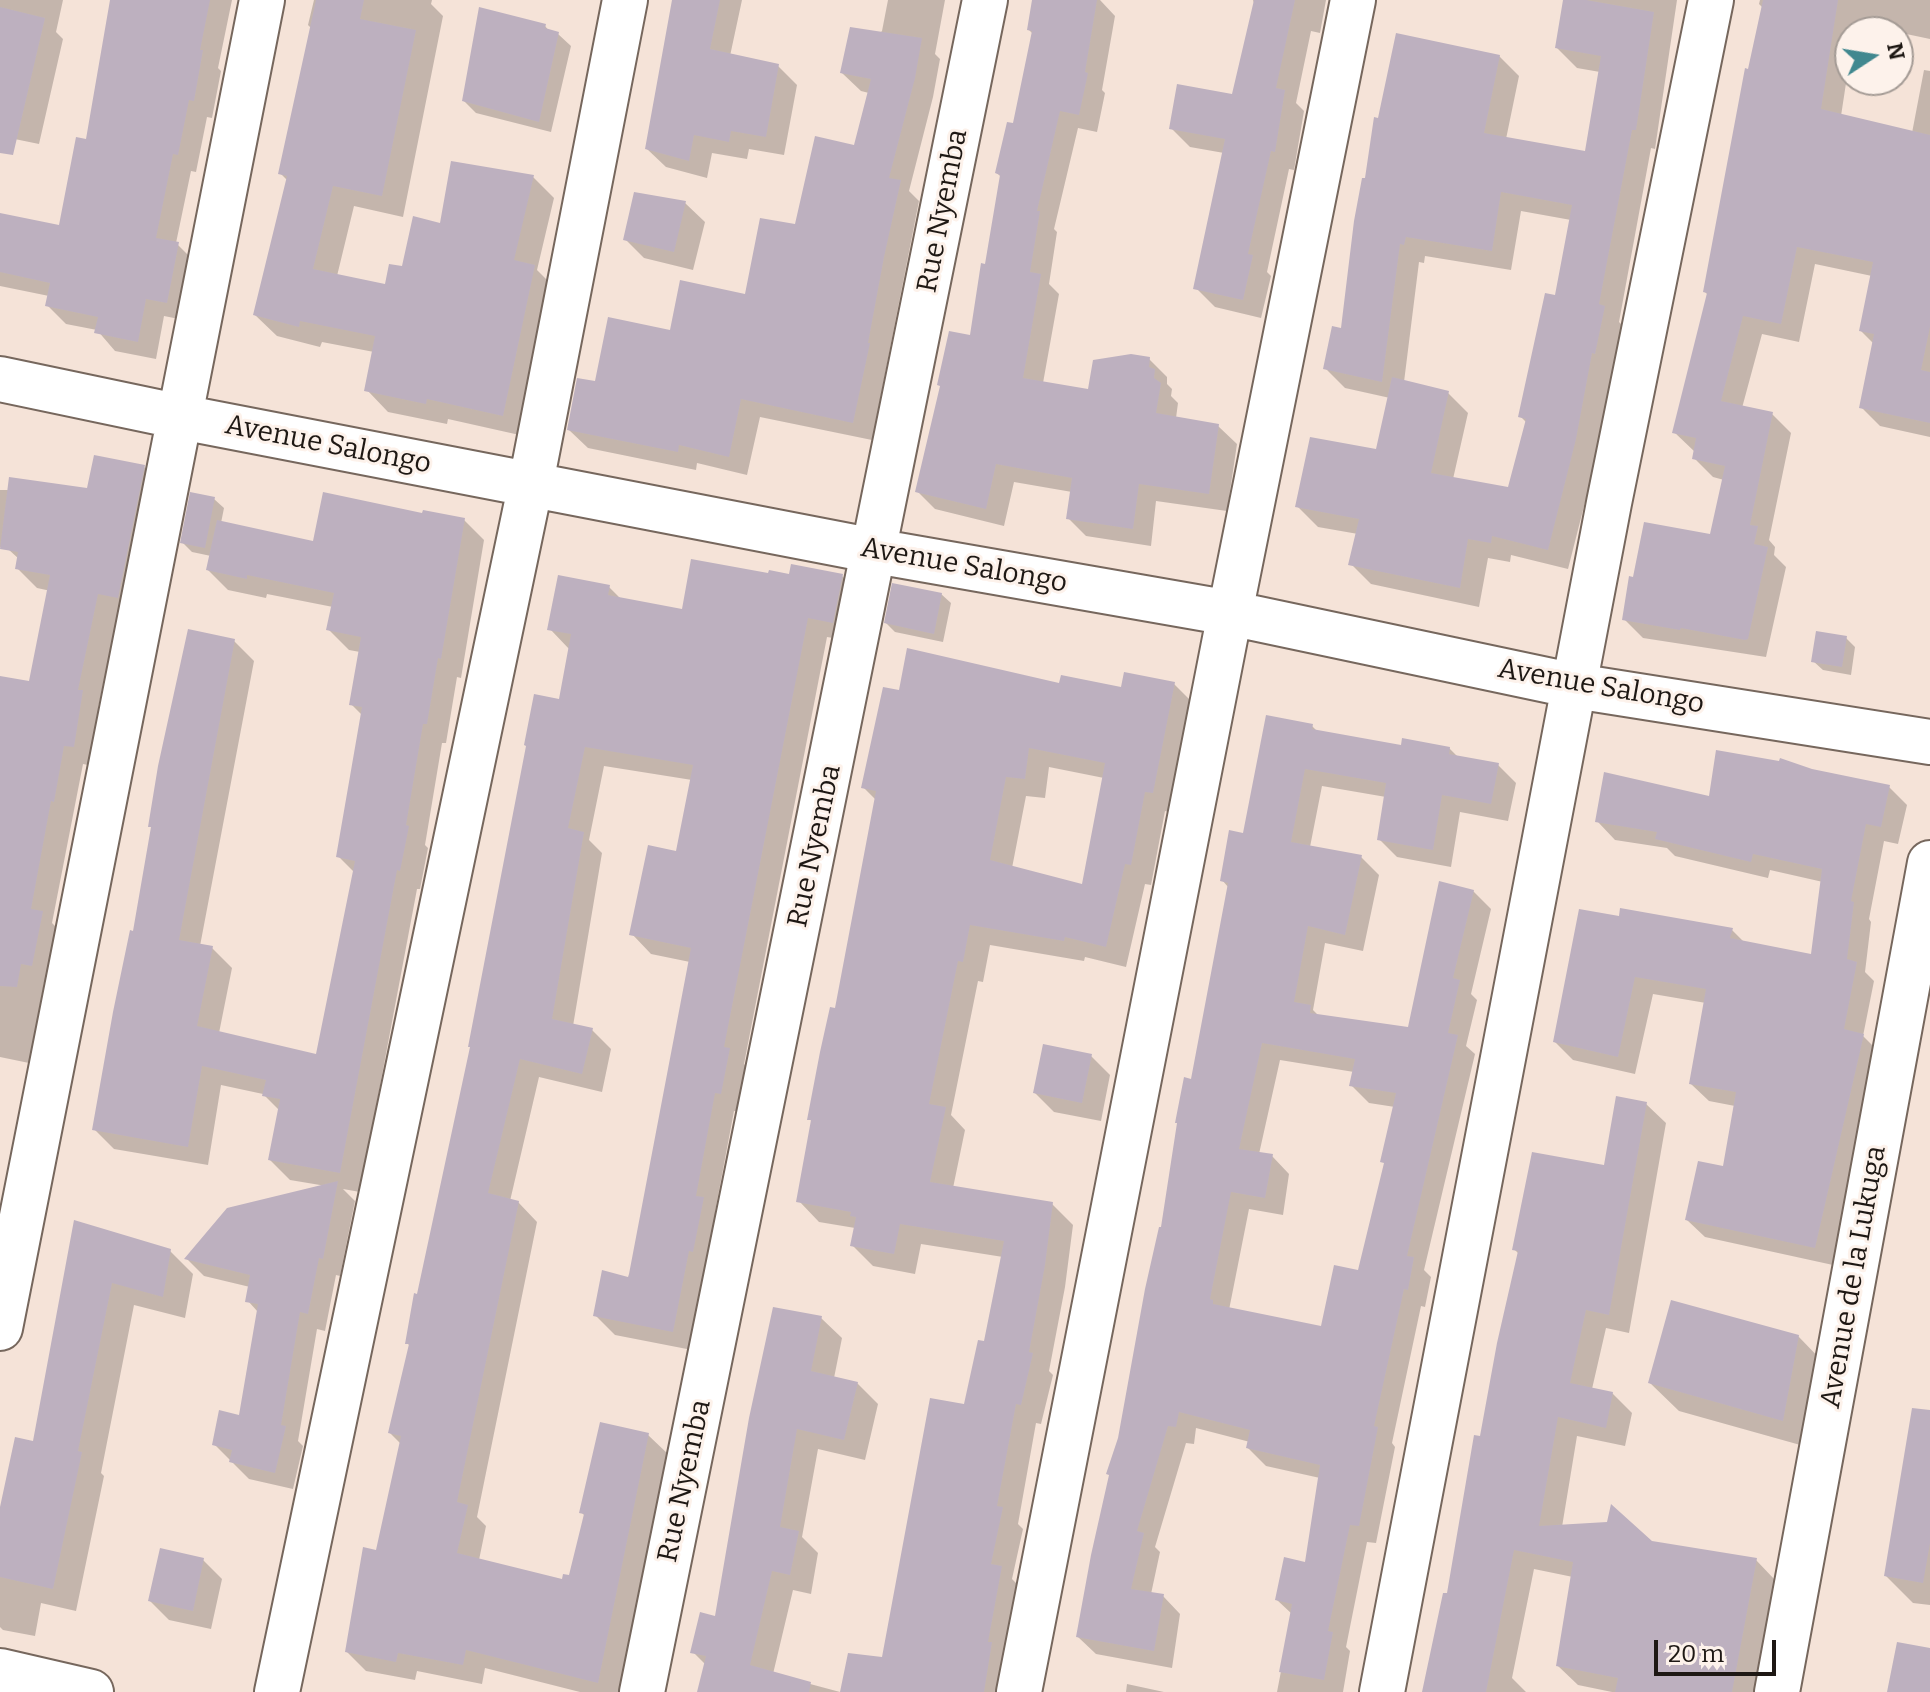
<!DOCTYPE html>
<style>
body{margin:0}
#map{position:relative;width:1930px;height:1692px;overflow:hidden;background:#f5e3d8;font-family:Bitter,serif}
canvas{display:block}
.north{position:absolute;left:1834px;top:16px;width:80px;height:80px;box-sizing:border-box;background:#fdf2eb;border:2px solid #a49b95;border-radius:50%;rotate:78deg;font-size:22px;font-weight:700;line-height:32px;text-align:center;color:#1e1814}
.north::after{content:'';display:block;margin:auto;width:28px;height:36px;background:#41888f;clip-path:polygon(50% 0,100% 100%,50% 72%,0 100%)}
.scale{position:absolute;left:1654px;top:1640px;width:122px;height:36px;box-sizing:border-box;border:4px solid #1e1814;border-top:0;padding-left:10px;font-size:24px;line-height:28px;white-space:nowrap;color:#1e1814;-webkit-text-stroke:6px #fdf2eb;paint-order:stroke}
</style>
<div id="map">
<canvas width="1930" height="1692"></canvas>
<div class="north">N</div>
<div class="scale">20 m</div>
</div>
<script>
const ctx = document.querySelector('canvas').getContext('2d');
ctx.lineJoin = 'round';
function paint(path, color) { ctx.fillStyle = color; ctx.fill(path, 'evenodd'); }
function stroke(path, color, width, dash) { ctx.strokeStyle = color; ctx.lineWidth = width; ctx.lineCap = dash ? 'butt' : 'round'; ctx.setLineDash(dash || []); ctx.stroke(path); }
function write(font, color, halo, rows, align = 'center') {
  ctx.font = font + ' Bitter,serif'; ctx.lineWidth = 6; ctx.setLineDash([]); ctx.textBaseline = 'middle'; ctx.strokeStyle = halo; ctx.fillStyle = color; for (const [text, x, y, turn = 0] of rows) {
    ctx.save(); ctx.translate(x, y); ctx.rotate((+turn || 0) * Math.PI / 180); ctx.textAlign = isNaN(turn) ? turn : align; if (halo) ctx.strokeText(text, 0, 0); ctx.fillText(text, 0, 0); ctx.restore();
  }
}
paint(new Path2D(`
 M0 0H63L56 32 63 39 39 144 0 136Z
 M166 0H232L218 68 221 71 212 118 207 117 196 172 191 171 176 243 196 263 184 320 164 316 156 359 115 351 97 330 66 324 47 305 49 296 0 286V215L60 227 88 142Z
 M314 0H432L431 4 443 16 403 217 354 206 337 276 387 286 442 225 533 177 554 198 537 270 555 288 524 436 448 419 447 424 388 412 367 390 374 352 322 342 320 347 277 336 255 315 288 181 280 173 312 29 308 25Z
 M674 0H742L730 56 778 66 797 85 784 155 749 149 747 159 712 153 707 178 666 167 647 149Z
 M888 0H945L935 54 940 59 933 97 909 191 919 201 872 440 760 417 747 475 697 463 696 470 588 448 569 430 597 384 746 297 856 148 869 93 861 91 842 73 882 31Z
 M1034 0H1100L1115 16 1102 90 1105 93 1097 132 1078 128 1054 229 1057 232 1049 284 1059 294 1043 383 1090 392 1149 359 1167 377V384L1172 389 1171 396 1178 403 1176 418 1218 426 1237 444 1227 511 1156 501 1151 546 1086 536 1068 518 1072 492 1014 482 1004 526 935 509 917 491 971 337 987 266 1001 177 997 173 1014 126 1033 34 1029 30Z
 M1253 0H1326L1320 33 1311 31 1296 103 1304 111 1294 170 1289 169 1267 272 1271 276 1261 318 1215 307 1196 288 1224 153 1190 147 1171 128 1234 96 1255 7Z
 M1565 0H1677L1655 149 1651 148 1619 322 1624 327 1615 373 1612 372 1596 459 1568 569 1511 555 1510 562 1488 558 1479 607 1371 584 1351 564 1358 534 1318 527 1298 507 1377 451 1390 398 1345 388 1325 368 1342 331 1499 56 1519 76 1506 139 1587 153 1600 72 1577 68 1557 48ZM1521 211 1571 220 1556 297 1520 416 1527 423 1509 489 1453 479 1468 413 1448 393 1404 382 1419 262 1424 263 1425 256 1511 270Z
 M1760 0H1930V39L1873 27 1872 32H1850V57L1841 116 1912 133 1924 70 1930 71V437L1880 426 1861 407 1874 344 1861 331 1872 276 1815 264 1799 342 1762 334 1742 408 1772 414 1791 433 1769 540 1775 547 1774 555 1786 567 1766 657 1643 638 1624 619 1712 537 1724 480 1713 477 1694 458 1695 452 1674 432 1709 296 1705 292 1763 8 1759 4Z
 M545 26 550 32 558 34 571 46 551 132 476 113 464 101Z
 M685 203 705 222 693 270 644 258 625 239Z
 M144 467 164 486 138 617 118 613 98 708 102 712 93 766 83 764 52 923 62 933 52 985 44 983 29 1063 0 1057V678L31 683 51 591 37 588 17 568 19 559 8 549 0 547V490H89Z
 M214 499 224 508 221 523 315 543 424 515 464 520 484 540 461 678 457 677 446 743H442L425 845 428 848 420 889H417L360 1192 343 1189 355 1201 340 1276 336 1275 325 1331 317 1329 298 1441 303 1446 293 1489 249 1479 214 1444 240 1418 258 1312 248 1301 250 1287 204 1276 186 1258 326 1186 290 1180 270 1160 280 1111 263 1094 221 1085 208 1165 114 1149 94 1129 134 933 153 829 150 826 234 641 254 661 200 946 212 948 232 968 219 1033 318 1057 355 873 338 856 363 716 351 704 360 652 349 650 329 630 333 607 267 594 266 598 228 590 208 570 211 556 192 552 182 542Z
 M842 576 862 596 852 641 827 637 744 1064 748 1069 740 1112 734 1111 715 1212 722 1219 692 1350 615 1335 595 1315 629 1279 690 962 651 954 632 934 677 853 692 780 604 766 589 840 602 853 573 1026 592 1030 611 1049 602 1092 539 1077 510 1201 518 1202 537 1222 477 1517 486 1526 479 1560 564 1582 571 1578 585 1516 581 1512 648 1435 668 1454 619 1692H580L485 1668 482 1684 417 1671 415 1680 366 1671 347 1652 377 1552 401 1444 390 1433 410 1346 407 1343 561 701 570 650 550 629 609 587 622 600 684 611 791 577Z
 M941 594 951 603 943 642 895 632 886 623Z
 M1846 638 1855 647 1851 675 1823 670 1813 661Z
 M1174 684 1195 705 1173 813 1165 811 1151 885 1145 884 1126 967 1085 957 1084 961 990 945 983 982 978 981 951 1115 965 1130 953 1188 1052 1204 1073 1225 1065 1287 1049 1371 1053 1375 1041 1424 1036 1423 1018 1524 1023 1529 1012 1579 1022 1589 1006 1692H842L884 1660 986 1344 1003 1257 921 1244 915 1274 873 1266 852 1245 855 1228 819 1222 799 1201 813 1122 809 1119 836 1010 876 800 864 788 901 692 1061 685 1123 690ZM1049 767 1104 778 1083 886 1012 868 1026 796 1045 798Z
 M1312 726 1319 733 1403 747 1449 748 1458 757 1498 765 1516 783 1508 821 1460 812 1451 867 1397 857 1379 839 1386 797 1322 786 1310 847 1361 857 1379 875 1363 951 1325 943 1313 1010 1319 1016 1409 1030 1473 891 1491 909 1471 994 1477 1000 1466 1046 1475 1054 1424 1270 1431 1277 1425 1307 1421 1306 1392 1443 1395 1447 1376 1543 1367 1542 1346 1647 1350 1651 1343 1692H1277L1292 1614 1277 1600 1307 1564 1320 1478 1266 1466 1248 1448 1250 1442 1196 1428 1194 1444 1186 1443 1155 1547 1160 1552 1151 1594 1163 1596 1180 1614 1172 1668 1096 1654 1078 1637 1193 1081 1229 888 1222 880 1245 835ZM1280 1060 1354 1072 1351 1085 1369 1103 1395 1107 1386 1165 1360 1273 1322 1328 1229 1310 1249 1209 1283 1215 1289 1174 1272 1156 1259 1154Z
 M1811 770 1889 787 1907 805 1898 844 1884 841 1869 919 1871 922 1865 972 1874 981 1863 1036 1881 1054 1833 1265 1705 1237 1687 1220 1724 1169 1735 1106 1709 1101 1691 1084 1706 1003 1653 994 1635 1074 1573 1060 1555 1042 1620 918 1732 930 1745 943 1813 956 1823 882 1770 870 1768 878 1675 856 1667 848 1615 840 1598 822 1711 798Z
 M1091 1056 1110 1075 1101 1121 1054 1112 1035 1093Z
 M1646 1104 1666 1123 1629 1333 1606 1328 1592 1389 1612 1393 1632 1413 1625 1446 1577 1436 1562 1527 1756 1560 1775 1580 1754 1692H1612L1578 1685 1558 1666 1573 1577 1534 1569 1512 1678 1526 1692H1424L1448 1596 1519 1254 1514 1249 1606 1167Z
 M76 1223 170 1251 193 1274 185 1318 134 1305 101 1473 104 1476 76 1611 41 1603 35 1636 3 1630 0 1627V1517L34 1443Z
 M821 1318 842 1338 834 1378 857 1383 878 1404 865 1460 818 1449 802 1537 818 1553 811 1594 793 1590 773 1674 840 1692H699L706 1665 693 1652 716 1618Z
 M1798 1336 1826 1365 1811 1448 1679 1411 1650 1383Z
 M1930 1438V1605L1913 1603 1886 1576Z
 M203 1560 222 1579 211 1629 169 1620 150 1601Z
 M1127 1684 1164 1692H1126Z`), '#0003');
paint(new Path2D(`
 M110 0H210L200 50H203L194 101 189 100 178 155 173 154 156 238 179 242 167 303 146 299 138 342 94 333 98 317 45 306 50 283 0 272V213L59 225 76 137 86 139Z
 M316 0H364L360 19 416 30 382 196 333 186 313 269 385 284 389 264 402 266 413 216 440 223 451 161 534 175 514 260 535 265 503 416 427 399 426 404 364 391 375 336 300 321 299 327 253 315 287 176 278 174Z
 M672 0H720L710 49 779 64 766 137 731 131 729 142 694 135 689 161 645 149Z
 M1032 0H1097L1085 72 1088 73 1079 115 1060 111 1037 211H1040L1030 272 1041 274 1023 378 1088 389 1093 360 1131 354 1150 357 1149 367 1155 369 1154 378 1161 383 1156 413 1219 424 1209 494 1139 484 1133 529 1066 519 1072 478 996 464 986 509 915 492 940 386 937 385 949 331 970 335 981 263 985 264 1000 175 995 173 1007 122 1013 123 1032 31 1027 30Z
 M1254 0H1295L1276 88 1285 90 1275 152 1271 151 1248 254 1253 255 1243 300 1193 289 1225 139 1169 129 1177 84 1232 94Z
 M1563 0H1586L1654 12 1636 130H1632L1599 304 1605 306 1595 354 1592 353 1576 439 1548 550 1492 536 1491 543 1468 539 1460 588 1348 565 1359 519 1295 507 1310 437 1376 449 1392 377 1449 391 1431 473 1508 487 1526 419 1518 417 1545 293 1555 295 1572 205 1501 192 1492 251 1406 237 1404 245 1400 244 1382 382 1323 369 1332 326 1341 328 1354 221 1362 178H1365L1374 117 1378 118 1396 33 1500 55 1484 133 1585 151 1601 56 1555 48Z
 M1763 0H1838L1821 109 1930 135V327L1921 370 1930 372V423L1859 408 1874 334 1859 331 1873 262 1797 247 1781 324 1743 316 1721 401 1773 412 1750 525 1758 526 1754 544 1768 547 1748 639 1745 640 1681 628 1680 630 1622 620 1629 576 1633 577 1644 522 1710 534 1725 466 1692 459 1696 438 1672 433 1707 293 1703 292 1745 68 1748 69Z
 M0 7 45 18 13 155 0 153Z
 M479 7 546 24 545 28 559 32 539 122 462 101Z
 M850 27 922 38 915 78 889 178 901 180 884 257 868 343H870L853 423 741 399 729 457 679 445 678 452 567 430 577 378 595 381 608 317 670 330 680 280 745 294 760 218 795 224 815 136 854 145 871 79 840 73Z
 M634 192 686 201 674 252 623 240Z
 M94 455 145 465 118 598 98 594 78 690H83L74 747 64 746 54 802 51 801 31 909 43 911 32 966 21 964 17 987 0 986V676L29 681 50 575 15 569 18 552 0 549 9 477 87 488Z
 M190 492 215 497 205 548 180 543Z
 M323 492 422 513 423 510 465 518 441 659 438 658 427 724H423L406 825 409 826 400 871 397 870 340 1173 268 1160 280 1099 262 1096 266 1080 202 1066 188 1147 92 1130 113 1012 130 930 133 931 151 827H148L158 766 188 629 235 639 179 940 213 946 197 1026 316 1054 355 861 336 857 362 707 349 705 361 637 326 630 334 593 247 575V579L206 570 217 520 313 541Z
 M691 559 768 573 769 570 789 574 791 564 843 574 833 623 808 618 724 1047 730 1048 721 1094 715 1093 696 1196 704 1197 693 1252 689 1251 673 1332 593 1316 602 1270 628 1277 629 1274 691 948 629 935 648 845 676 851 693 765 585 747 568 828 584 832 552 1019 593 1028 582 1074 520 1059 488 1193 519 1201 457 1502 468 1505 457 1553 562 1579 563 1574 569 1575 584 1514 579 1513 600 1422 649 1433 598 1683 466 1650 463 1665 398 1653 396 1662 345 1652 363 1547 376 1550 401 1436 388 1433 409 1344H405L414 1293 417 1294 470 1047H468L526 746 524 745 534 694 559 699 571 634 547 630 558 575 610 585 608 595 682 609Z
 M892 583 942 593 934 634 884 623Z
 M1816 631 1847 636 1842 667 1811 662Z
 M907 648 1059 683 1061 675 1121 687 1124 672 1175 682 1153 793 1145 792 1131 865 1125 864 1106 947 1065 937 1064 941 970 925 963 962 958 961 929 1104 946 1107 930 1182 1053 1202 1045 1265 1029 1352 1033 1353 1021 1405 1016 1404 997 1506 1003 1507 991 1564 1002 1566 988 1642H992L984 1692H840L848 1653 882 1657 930 1398 964 1404 978 1340 984 1341 1004 1241 900 1224 894 1254 850 1246 856 1217 850 1216 851 1212 796 1202 811 1120H807L820 1052 830 1007 835 1008 876 791 861 788 883 687 899 690ZM1029 748 1105 763 1082 884 990 860 1006 777 1025 779Z
 M1266 715 1313 724 1312 729 1401 745 1402 738 1450 747 1449 754 1499 763 1491 804 1442 795 1433 850 1377 840 1386 783 1305 769 1291 842 1362 855 1345 935 1308 926 1294 1002 1311 1005 1310 1013 1408 1027 1439 881 1474 890 1453 978 1460 980 1448 1033 1458 1035 1407 1256 1414 1257 1408 1290 1404 1289 1374 1426 1378 1427 1359 1526 1350 1525 1328 1631 1333 1632 1324 1680 1279 1672 1292 1604 1275 1600 1284 1557 1305 1562 1320 1465 1246 1448 1250 1430 1179 1412 1176 1427 1168 1426 1137 1531 1144 1533 1131 1589 1164 1594 1154 1651 1076 1637 1091 1555 1109 1475 1106 1474 1118 1438 1145 1289 1159 1227H1161L1177 1123H1175L1184 1077 1191 1079 1228 883 1220 881 1229 830 1243 833ZM1262 1043 1355 1059 1349 1086 1396 1093 1380 1162 1384 1163 1358 1270 1334 1265 1321 1326 1213 1304V1300L1210 1299 1231 1192 1265 1198 1273 1154 1239 1149Z
 M1716 750 1779 761 1780 758 1812 769 1890 785 1881 827 1866 824 1851 901 1854 902 1847 959 1857 962 1844 1029 1864 1034 1815 1248 1685 1220 1698 1161 1723 1166 1736 1092 1689 1084 1706 989 1635 977 1618 1057 1553 1042 1579 909 1619 916 1620 908 1733 928 1730 938 1811 954 1822 869 1753 854 1751 862 1655 839 1657 832 1595 822 1604 772 1709 796Z
 M1043 1044 1092 1054 1082 1103 1033 1093Z
 M1616 1096 1647 1102 1609 1315 1586 1310 1570 1383 1613 1392 1606 1428 1558 1417 1539 1526 1607 1522 1611 1504 1652 1541 1757 1558 1732 1692H1615L1618 1678 1556 1666 1573 1562 1514 1550 1486 1692H1422L1443 1593H1447L1474 1435 1480 1436 1497 1343 1518 1251 1512 1250 1532 1152 1604 1165Z
 M338 1181 323 1259 319 1258 308 1314 300 1312 281 1425 286 1426 275 1473 229 1462 232 1450 212 1445 219 1410 239 1415 258 1304 245 1302 250 1275 184 1259 227 1208Z
 M74 1220 171 1249 163 1297 112 1283 78 1451 82 1452 53 1589 0 1577V1507L15 1437 33 1441Z
 M1671 1300 1799 1335 1783 1421 1648 1383Z
 M773 1307 822 1316 811 1371 858 1382 844 1440 797 1429 780 1527 799 1531 790 1575 772 1571 750 1665 811 1682 809 1692H697L706 1656 690 1653 700 1612 715 1616 749 1418Z
 M1912 1408 1930 1410V1543L1923 1583 1884 1576Z
 M160 1548 204 1558 193 1611 148 1601Z
 M1897 1642 1930 1648V1692H1887Z`), '#bdb0bf');
const minor = new Path2D(`
 M0 379 181 417 875 551 1230 613 1575 686 1930 742
 M0 1328 262 0
 M0 1671 91 1692
 M277 1692 531 483 625 0
 M642 1692 985 0
 M1019 1692 1230 613 1353 0
 M1382 1692 1609 503 1711 0
 M1777 1692 1930 863`);
stroke(minor, '#76675d', 48);
stroke(minor, '#fff', 44);
write('28px', '#1e1814', '#fdf2eb', [
 ["Rue Nyemba",943,211,-79],
 ["Avenue Salongo",328,445,11],
 ["Avenue Salongo",964,566,10],
 ["Avenue Salongo",1601,687,10],
 ["Rue Nyemba",815,846,-78],
 ["Avenue de la Lukuga",1854,1277,-80],
 ["Rue Nyemba",685,1481,-78]
]);
</script>
